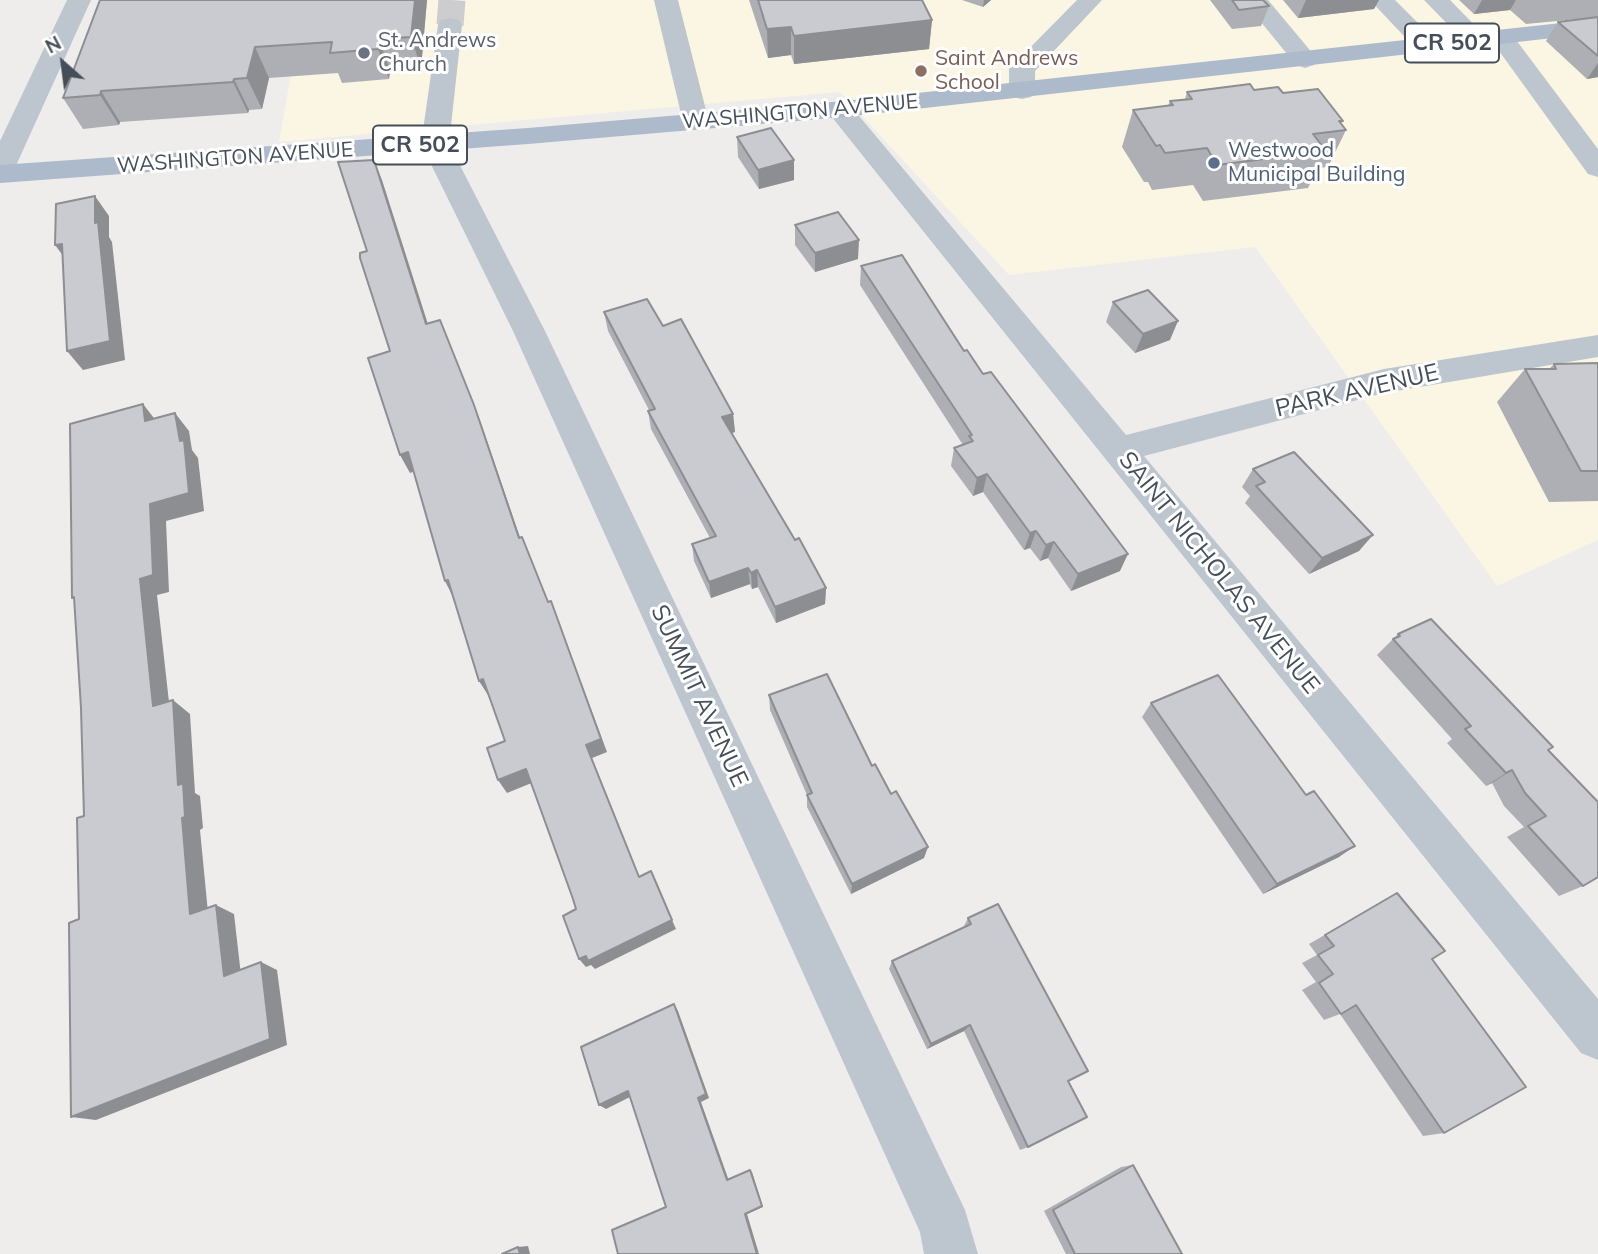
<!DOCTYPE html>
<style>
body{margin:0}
#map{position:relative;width:1598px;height:1254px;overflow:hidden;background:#efecec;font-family:Mulish,sans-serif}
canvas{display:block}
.north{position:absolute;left:28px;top:28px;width:70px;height:70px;-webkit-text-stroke:5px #fff;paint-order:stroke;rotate:332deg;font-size:19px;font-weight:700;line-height:28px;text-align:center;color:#454e59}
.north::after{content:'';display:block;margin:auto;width:24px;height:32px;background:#454e59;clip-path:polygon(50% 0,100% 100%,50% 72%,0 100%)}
</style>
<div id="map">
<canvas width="1598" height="1254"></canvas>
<div class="north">N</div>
</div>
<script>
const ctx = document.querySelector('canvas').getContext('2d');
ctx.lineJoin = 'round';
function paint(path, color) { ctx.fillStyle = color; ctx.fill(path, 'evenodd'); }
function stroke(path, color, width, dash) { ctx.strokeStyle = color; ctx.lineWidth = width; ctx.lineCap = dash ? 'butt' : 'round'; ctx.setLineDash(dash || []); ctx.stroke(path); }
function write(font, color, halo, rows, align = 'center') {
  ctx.font = font + ' Mulish,sans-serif'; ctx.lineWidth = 6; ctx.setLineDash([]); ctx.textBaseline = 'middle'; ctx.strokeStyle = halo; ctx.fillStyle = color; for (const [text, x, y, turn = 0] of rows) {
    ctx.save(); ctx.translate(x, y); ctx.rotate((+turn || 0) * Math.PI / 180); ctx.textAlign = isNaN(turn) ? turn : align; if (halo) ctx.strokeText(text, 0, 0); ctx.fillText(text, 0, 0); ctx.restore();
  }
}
paint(new Path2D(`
 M304 0H1598V540L1497 586 1255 247 1009 275 840 92 279 142Z`), '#fbf5e4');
stroke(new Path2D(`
 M450 25 452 0`), '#cdcccf', 27, [27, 14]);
paint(new Path2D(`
 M67 0H91L14 170 10 176 0 179V141Z
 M654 0H678L709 122 705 128 696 130 687 128 683 122Z
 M1077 0H1102L1035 71V91L1031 97 1022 99 1013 97 1009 91V69Z
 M1243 0H1268L1314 55 1318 60 1314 65 1305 68 1296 65Z
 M1370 0H1395L1436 41 1439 46 1436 51 1427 53 1418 51Z
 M1424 0H1450L1489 40 1486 45 1477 47 1468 45Z
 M450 18 459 20 462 25 449 144 545 331 965 1210 978 1254H924L920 1232 513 331 421 144 438 25 441 20Z
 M1501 30 1510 32 1598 149V177L1588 174 1489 37 1492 32Z
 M840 102 849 104 1126 435 1384 369 1598 335V357L1384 393 1144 456 1598 999V1060L1581 1053 831 116 827 110 831 104Z`), '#bdc6ce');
paint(new Path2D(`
 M1598 19V33L844 117 528 144 0 183V165L528 128 844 101Z`), '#acbacb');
paint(new Path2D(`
 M100 0H427L421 68 390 70 389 79 342 83 338 73 269 78 262 109 249 110 248 113 120 122 119 125 83 129 63 98Z
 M749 0H922L932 20 929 49 794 64 791 55 768 58Z
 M962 0H991L983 7Z
 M1210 0H1263L1269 6 1261 26 1232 29Z
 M1283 0H1379L1374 9 1298 18Z
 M1459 0H1598V17L1526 24 1510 10 1474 14Z
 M1598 17V77L1587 79 1546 41 1558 22Z
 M1254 90 1283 93 1343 121 1341 124 1346 130 1328 167 1318 168 1308 188 1203 201 1193 185 1152 190 1148 182H1144L1122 147 1133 110 1168 106 1170 101 1185 99 1187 92Z
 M737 137 794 180 759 189 738 157Z
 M795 225 858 259 815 272 795 245Z
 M861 266 964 351 1120 571 1071 591 1048 558 1040 561 1030 548 1024 550 983 492 973 496 951 466 954 448 963 445 860 285Z
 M1113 302 1170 340 1135 353 1106 322Z
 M604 312 663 326 733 414 735 432 732 433 795 540 826 588 825 604 776 623 758 587 752 589 750 584 711 598 694 561 692 544 710 538 651 429 648 411 649 410 608 331Z
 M1598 363V501L1549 502 1497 402 1525 369H1549L1554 364Z
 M1253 469 1359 551 1309 574 1245 503 1250 496 1242 487Z
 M1398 634 1548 750 1583 886 1559 896 1507 837 1524 827 1504 806 1492 783 1486 786 1447 743 1452 739 1377 655Z
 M769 695 872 766 924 858 851 894 807 807V795L770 710Z
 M1151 703 1339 857 1263 894 1142 717Z
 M1397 893 1432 959 1444 1133 1423 1136 1340 1014 1324 1020 1302 990 1316 982 1302 963 1317 955 1309 944Z
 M968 918 1068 1081 1028 1147 1020 1150 964 1031 927 1049 889 969 892 961 963 928Z
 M1133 1165 1182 1254H1066L1044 1211 1121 1167Z`), '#adafb4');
paint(new Path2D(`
 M415 0H427L421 68 411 37Z
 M984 0H991L983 7Z
 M1306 0H1379L1374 9 1298 18Z
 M1482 0H1516L1510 10 1474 14Z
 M932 20 929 49 794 64V36Z
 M791 27V55L768 58 767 29Z
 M379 39 390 70 389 79 378 49Z
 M255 47 269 78 262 109 247 78Z
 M1598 63V77L1587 79Z
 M234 79 249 110 248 113 233 82Z
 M101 91 120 122 119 125 100 95Z
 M374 160 382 180 434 343 426 324Z
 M794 160V180L759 189 758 170Z
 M95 196 109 216V237L112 242 125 360 83 370 67 351 95 223Z
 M859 240 858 259 815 272V253Z
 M62 244 70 265 55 245Z
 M1178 321 1170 340 1135 353 1143 334Z
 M143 404 157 422 145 421Z
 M474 405 481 423 526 555 519 538Z
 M175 413 189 431 192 450 198 458 204 511 166 521 169 592 157 595 171 720 153 706 140 579 150 504 180 441Z
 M733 414 735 432 724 435 722 417Z
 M408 452 418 470 410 473 400 455Z
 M987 474 983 492 973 496 977 478Z
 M1036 531 1030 548 1024 550 1030 533Z
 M1373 535 1359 551 1309 574 1322 558Z
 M1054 542 1048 558 1040 561 1046 545Z
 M1128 554 1120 571 1071 591 1078 574Z
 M748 568 750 584 711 598 709 582Z
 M757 570 758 587 752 589 751 573Z
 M448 580 453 597 445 581Z
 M826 588 825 604 776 623 775 607Z
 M557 617 607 752 592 758 644 887 586 745Z
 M483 679 492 693 488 695 479 681Z
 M173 700 190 714 195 793 200 796 203 828 200 830 209 923 190 914 178 785Z
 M526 769 534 782 507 793 498 780Z
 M1512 770 1492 783 1486 786 1506 773Z
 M1355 846 1339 857 1263 894 1277 884Z
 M928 847 924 858 851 894 852 884Z
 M216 905 234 914 242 984 224 976Z
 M672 920 676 929 595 969 591 965 586 967 579 959Z
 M261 962 277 970 287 1045 96 1120 71 1117Z
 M674 1004 678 1011 709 1098 701 1102 729 1181 727 1180 698 1098Z
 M970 1025 964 1031 927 1049 931 1044Z
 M628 1091 634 1095 606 1109 599 1105Z
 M750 1170 752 1172 763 1207 747 1214 759 1254H757L745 1214Z
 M528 1246 530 1254H520L518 1247Z`), '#8d8e92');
const building = new Path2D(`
 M100 0H415L411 37 379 39 378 49 330 53 332 42 255 47 247 78 234 79 233 82 101 91 100 95 63 98Z
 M758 0H922L932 20 794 36 791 27 767 29Z
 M1232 0H1263L1269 6 1239 10Z
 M1598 17V56L1558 22Z
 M1250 84 1254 90 1278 87 1283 93 1318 89 1343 121H1339L1346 130 1313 134 1326 151 1217 165 1207 148 1165 153 1160 145 1156 146 1133 110 1173 105 1170 101 1192 99 1187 92Z
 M771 128 794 160 758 170 737 137Z
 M374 160 426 324 440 320 474 405 519 538 522 537 548 602 551 601 601 739 586 745 639 877 651 871 672 920 588 961 586 956 579 959 563 916 576 909 573 899 526 769 498 780 487 748 505 741 483 679 479 681 448 580 445 581 408 452 400 455 368 358 390 351 360 258V253L367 251 338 162Z
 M95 196V223L98 222 110 341 67 351 62 244 55 245 56 204Z
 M838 212 859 240 815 253 795 225Z
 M902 255 964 351 967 350 983 374 991 372 1128 554 1078 574 1054 542 1046 545 1036 531 1030 533 987 474 977 478 954 448 973 441 969 436 972 435 861 266Z
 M1148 290 1178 321 1143 334 1113 302Z
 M647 299 663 326 681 319 733 414 722 417 795 540 799 538 826 588 775 607 757 570 751 573 748 568 709 582 692 544 716 536 648 411 655 409 604 312Z
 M1598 363V471H1581L1525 369H1556L1554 364Z
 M143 404 145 421 175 413 180 441 184 440 189 493 150 504 153 575 140 579 153 706 173 700 178 785 183 783 185 817 182 818 190 914 216 905 224 976 261 962 270 1039 71 1117 69 923 79 919 77 818 84 816 81 708 74 597 72 598 70 424Z
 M1294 452 1373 535 1322 558 1256 486 1265 482 1253 469Z
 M1431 619 1553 747 1548 750 1598 802V877L1583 886 1528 826 1546 816 1525 793 1512 770 1506 773 1465 729 1471 726 1393 639 1400 636 1398 634Z
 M827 674 872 766 875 764 891 794 896 791 928 847 852 884 807 795 812 793 769 695Z
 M1218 675 1306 795 1314 791 1355 846 1277 884 1151 703Z
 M1397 893 1445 951 1432 959 1526 1087 1444 1133 1356 1005 1341 1014 1319 983 1333 974 1318 955 1334 946 1325 935Z
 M998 904 1088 1071 1068 1081 1087 1117 1028 1147 970 1025 931 1044 892 961 971 924 968 918Z
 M674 1004 706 1094 698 1098 727 1180 750 1170 762 1206 745 1214 757 1254H618L612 1230 666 1207 628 1091 599 1105 581 1047Z
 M1133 1165 1182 1254H1075L1053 1210Z
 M518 1247 520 1254H502Z`);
paint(building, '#c9cbd1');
stroke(building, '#8d8e92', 2);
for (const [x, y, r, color] of [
 [364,53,7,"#6b7280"],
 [921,71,7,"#8d6e63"],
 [1214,163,7,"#5c6f8a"]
]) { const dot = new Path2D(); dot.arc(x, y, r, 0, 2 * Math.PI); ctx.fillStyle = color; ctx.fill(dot); stroke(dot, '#fff', 2.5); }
write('21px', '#5b616d', '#fff', [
 ["St. Andrews",378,41],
 ["Church",378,65]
], 'left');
write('21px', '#785e54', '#fff', [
 ["Saint Andrews",935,59],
 ["School",935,83]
], 'left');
write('21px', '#454e59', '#fff', [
 ["WASHINGTON AVENUE",800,112,-5],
 ["WASHINGTON AVENUE",235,158,-4]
]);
write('21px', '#4e5e75', '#fff', [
 ["Westwood",1228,151],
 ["Municipal Building",1228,175]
], 'left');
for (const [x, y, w] of [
 [1452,43,94],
 [420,145,94]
]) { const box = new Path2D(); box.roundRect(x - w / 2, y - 19.5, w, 39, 5); ctx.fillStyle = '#fff'; ctx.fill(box); stroke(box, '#454e59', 2); }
write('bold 23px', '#454e59', null, [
 ["CR 502",1452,43],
 ["CR 502",420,145]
]);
write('24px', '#454e59', '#fff', [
 ["PARK AVENUE",1357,391,-13],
 ["SAINT NICHOLAS AVENUE",1219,573,51],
 ["SUMMIT AVENUE",699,696,65]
]);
</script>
